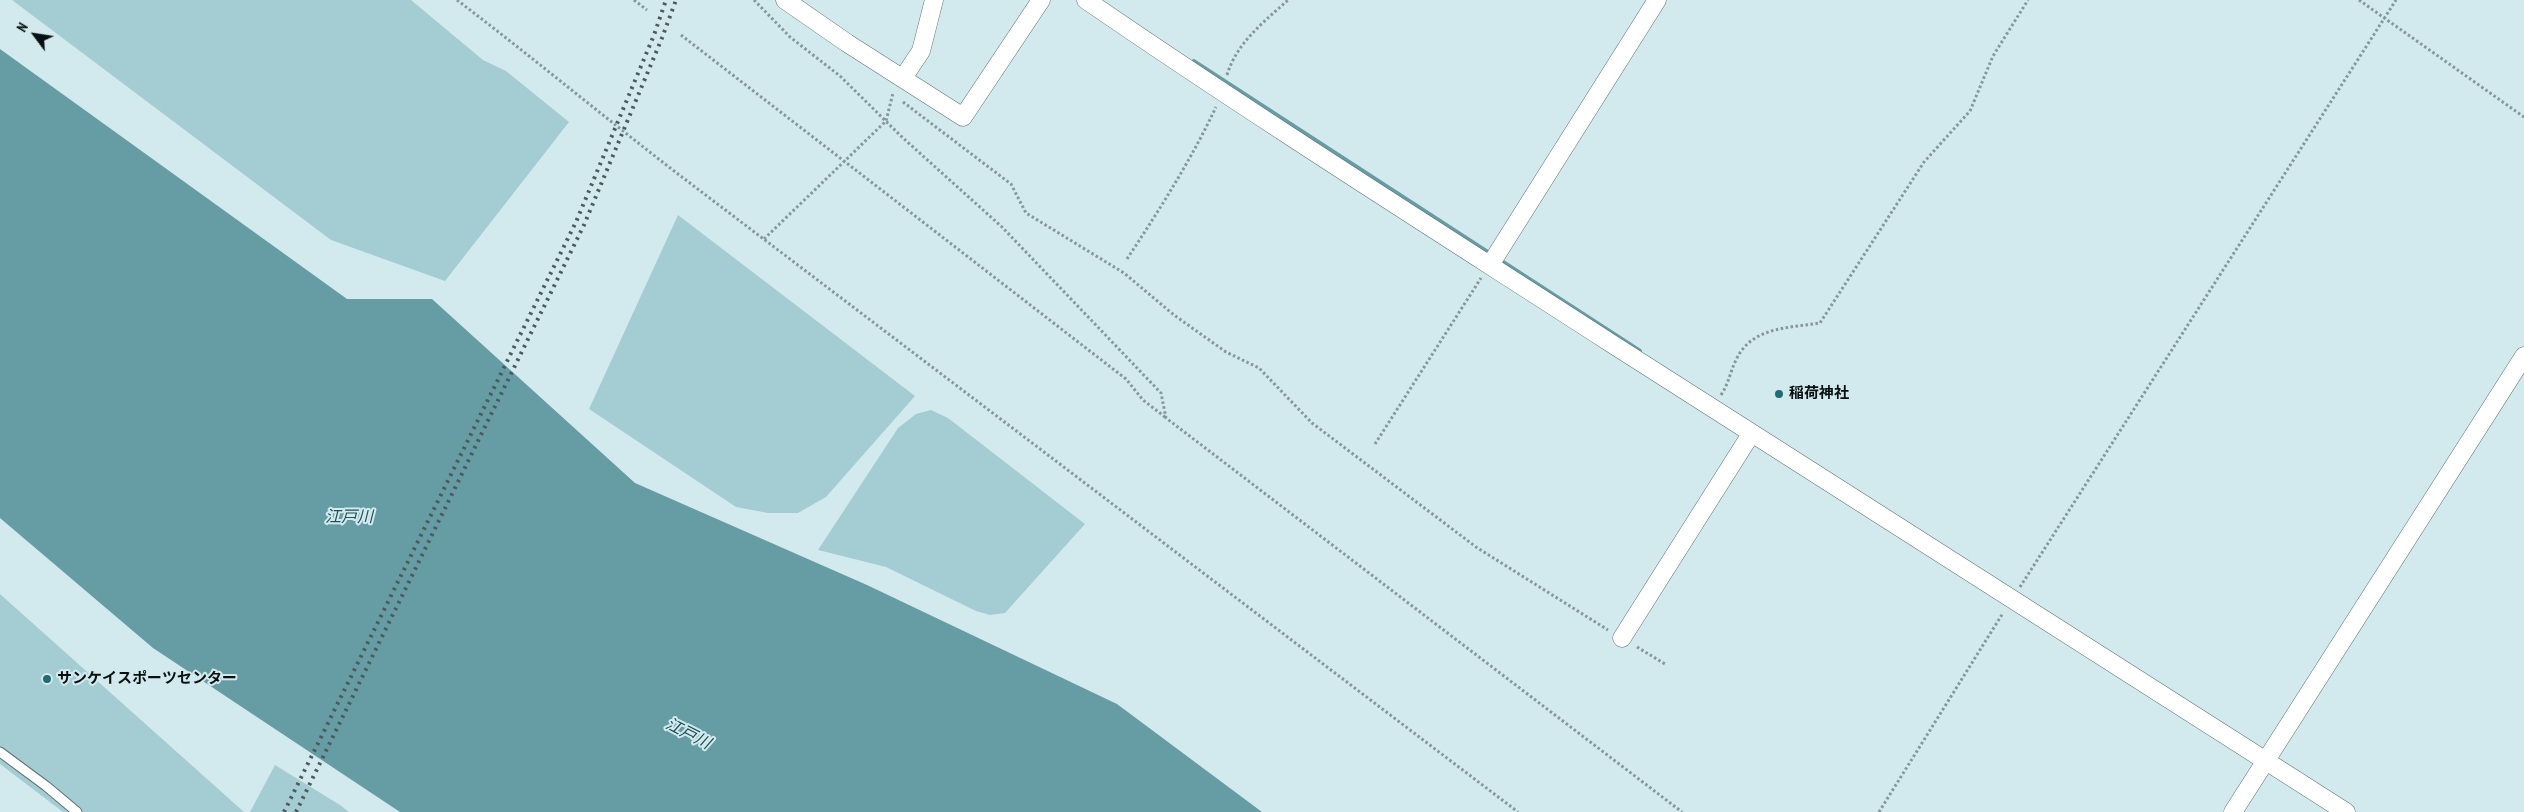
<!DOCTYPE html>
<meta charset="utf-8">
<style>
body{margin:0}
#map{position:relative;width:2524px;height:812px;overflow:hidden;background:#d2eaee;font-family:"PT Sans Narrow",sans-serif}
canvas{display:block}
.north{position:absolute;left:10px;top:10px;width:50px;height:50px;-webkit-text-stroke:4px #d2eaee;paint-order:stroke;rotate:301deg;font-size:14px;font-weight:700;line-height:20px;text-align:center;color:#081011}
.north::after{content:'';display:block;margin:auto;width:18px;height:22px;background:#081011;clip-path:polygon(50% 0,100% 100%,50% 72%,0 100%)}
</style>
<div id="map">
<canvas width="2524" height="812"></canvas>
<div class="north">N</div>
</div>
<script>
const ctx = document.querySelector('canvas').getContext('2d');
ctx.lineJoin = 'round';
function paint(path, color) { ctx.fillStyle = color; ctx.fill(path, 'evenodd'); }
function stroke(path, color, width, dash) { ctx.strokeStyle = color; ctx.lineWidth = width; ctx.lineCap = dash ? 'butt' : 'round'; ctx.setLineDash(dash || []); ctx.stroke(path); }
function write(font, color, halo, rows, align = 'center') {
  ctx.font = font + ' "PT Sans Narrow","Noto Sans JP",sans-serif'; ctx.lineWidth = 4; ctx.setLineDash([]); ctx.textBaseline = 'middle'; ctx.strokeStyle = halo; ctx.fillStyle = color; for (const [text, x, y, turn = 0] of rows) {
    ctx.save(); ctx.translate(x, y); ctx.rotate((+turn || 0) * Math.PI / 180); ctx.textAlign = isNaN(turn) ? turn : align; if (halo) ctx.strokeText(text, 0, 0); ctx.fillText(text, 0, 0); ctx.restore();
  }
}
paint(new Path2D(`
 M12 0H411L483 60 506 71 569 122 445 281 331 240Z
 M678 215 915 396 826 497 798 513H768L736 507 589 409Z
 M931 410 948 418 1085 524 1005 613 990 615 976 611 886 567 818 550 898 428 916 414Z
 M0 594 244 812H63L0 764Z
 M275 765 340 805 349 812H250Z`), '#a4cdd3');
paint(new Path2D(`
 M0 49 347 299H432L635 483 867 585 1117 704 1262 812H400L153 648 0 518Z`), '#669ca4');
stroke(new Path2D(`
 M1194 62 1639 351`), '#669ca4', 5.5);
const lane = new Path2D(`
 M0 752 46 786 77 812`);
const street = new Path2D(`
 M785 0 847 43 963 117 1041 0
 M1086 0C1258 118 1434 229 1609 342 1854 499 2099 657 2346 812
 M903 78 921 51 934 0
 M1490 265 1657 0
 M1622 638 1751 434
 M2233 812 2524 356`);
stroke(lane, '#5e7377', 11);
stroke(street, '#5e7377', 19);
stroke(new Path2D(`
 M457 0C532 57 604 117 678 174L1518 812
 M634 0 647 10
 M754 0 790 37 840 76 903 138 1002 227 1161 393 1166 418 1682 812
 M2359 0 2524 117
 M681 35 1126 379 1143 400 1165 417
 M1227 75C1237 42 1264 22 1288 0
 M903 102 1011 184 1026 213 1124 273 1174 315 1226 352 1259 368 1312 423 1476 547 1608 630
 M764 239 886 121 893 93
 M1127 259C1160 209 1191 160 1216 107
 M1721 395C1729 383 1730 372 1736 360 1751 327 1788 328 1820 323L1924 162 1970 111 1993 56 2028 0
 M1375 444 1481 278
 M2020 587 2396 0
 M1637 647 1665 664
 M1879 812 2003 613`), '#85979a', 3, [2.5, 2.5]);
stroke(lane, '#fff', 9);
stroke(street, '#fff', 18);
stroke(new Path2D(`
 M284 812 576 222 654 35 666 0
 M296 812 584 225 662 38 676 0`), '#4d5a5c', 4, [2.5, 5]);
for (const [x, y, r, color] of [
 [1779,394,5,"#216b75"],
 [47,679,5,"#216b75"]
]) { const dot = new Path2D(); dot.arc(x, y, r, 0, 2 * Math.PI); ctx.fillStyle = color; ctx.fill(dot); stroke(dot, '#d2eaee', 2); }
write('bold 15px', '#081011', '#d2eaee', [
 ["稲荷神社",1789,394],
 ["サンケイスポーツセンター",57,679]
], 'left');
write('italic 16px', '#205157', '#d2eaee', [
 ["江戸川",349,517],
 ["江戸川",688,734,27]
]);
</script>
